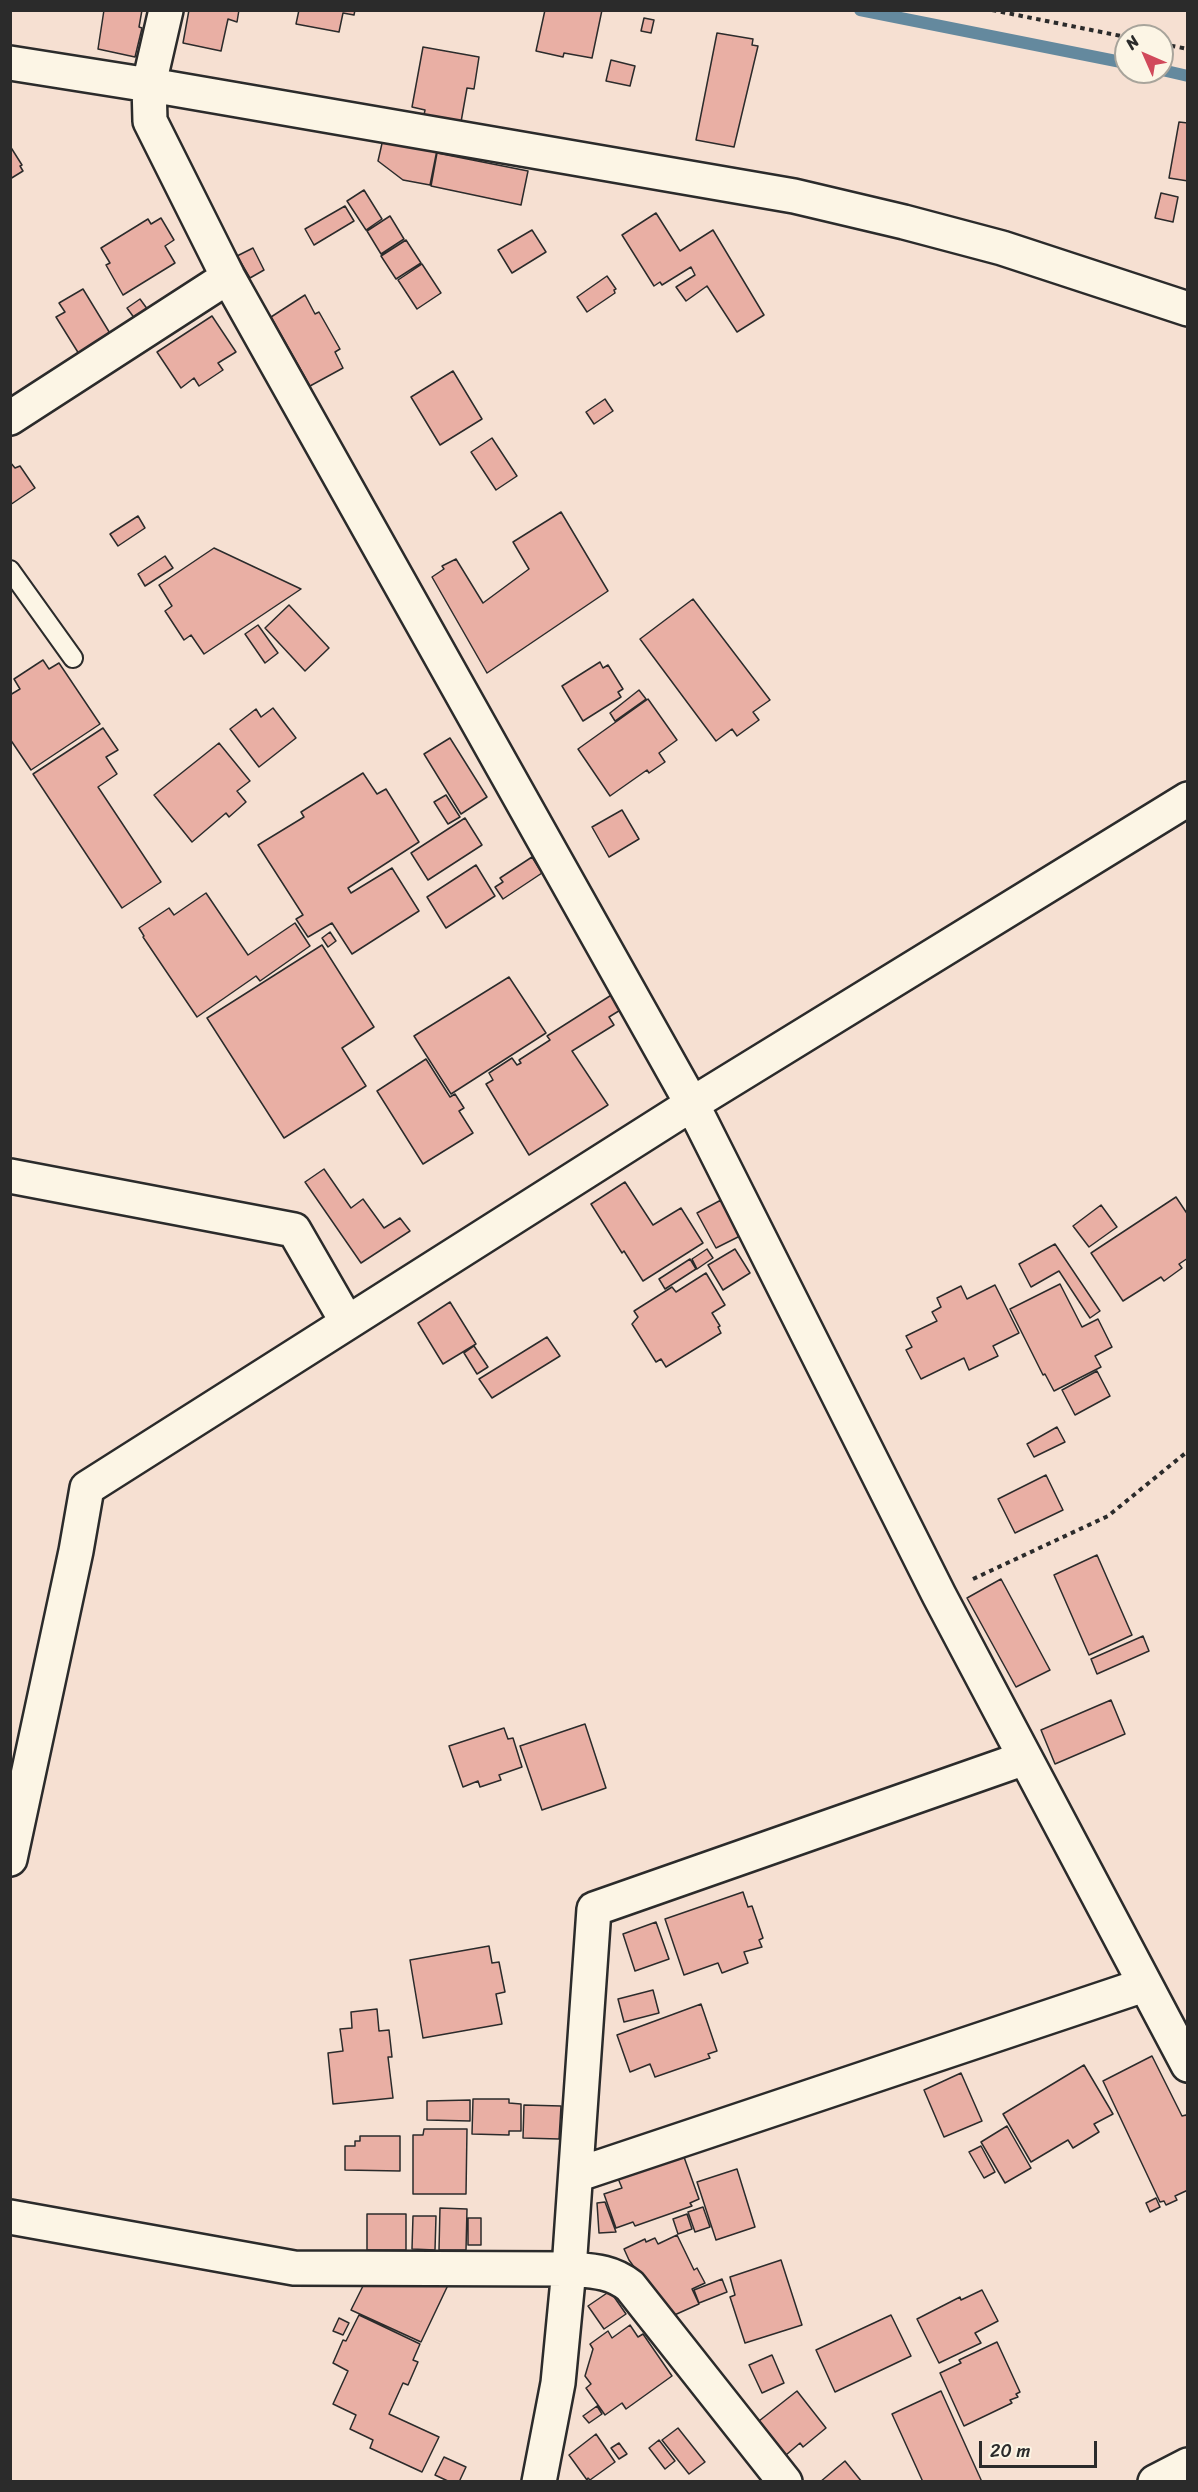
<!DOCTYPE html>
<style>
body{margin:0}
#map{position:relative;width:1198px;height:2492px;overflow:hidden;background:#f6e0d2;font-family:Sriracha,sans-serif}
canvas{display:block}
.frame{position:absolute;inset:0;border:12px solid #2b2b2b;pointer-events:none}
.north{position:absolute;left:1114px;top:24px;width:60px;height:60px;box-sizing:border-box;background:#fcf5e5;border:2px solid #a8a49b;border-radius:50%;rotate:315deg;font-size:16px;font-weight:700;line-height:24px;text-align:center;color:#2b2b2b}
.north::after{content:'';display:block;margin:auto;width:21px;height:27px;background:#d1495b;clip-path:polygon(50% 0,100% 100%,50% 72%,0 100%)}
.scale{position:absolute;left:979px;top:2441px;width:118px;height:27px;box-sizing:border-box;border:3px solid #2b2b2b;border-top:0;padding-left:8px;font-size:18px;line-height:21px;white-space:nowrap;color:#2b2b2b;-webkit-text-stroke:4px #fcf5e5;paint-order:stroke}
</style>
<div id="map">
<canvas width="1198" height="2492"></canvas>
<div class="frame"></div>
<div class="north">N</div>
<div class="scale">20 m</div>
</div>
<script>
const ctx = document.querySelector('canvas').getContext('2d');
ctx.lineJoin = 'round';
function stroke(path, color, width, dash) { ctx.strokeStyle = color; ctx.lineWidth = width; ctx.lineCap = dash ? 'butt' : 'round'; ctx.setLineDash(dash || []); ctx.stroke(path); }
function paint(path, color) { ctx.fillStyle = color; ctx.fill(path, 'evenodd'); }
stroke(new Path2D(`
 M860 10 1126 63
 M1162 70 1188 76`), '#64899e', 12);
const building = new Path2D(`
 M104 10H142L139 27 142 28 135 57 98 49Z
 M189 10H239L237 22 228 19 221 51 183 43Z
 M299 10H355L354 15 343 13 339 32 296 24Z
 M545 10H602L592 58 564 53 563 57 536 51Z
 M644 18 654 20 651 33 641 31Z
 M717 33 753 39 752 45 758 46 734 147 696 140Z
 M423 47 479 57 474 89 467 88 461 122 424 115 425 110 412 107Z
 M611 60 635 66 630 86 606 81Z
 M1179 122 1188 123V181L1169 178Z
 M383 139 437 150 430 185 403 180 378 161Z
 M10 146 22 165 20 166 23 171 10 179Z
 M437 153 528 171 521 205 431 186Z
 M364 190 382 219 366 230 347 201Z
 M1161 193 1178 197 1173 222 1155 218Z
 M345 206 354 221 314 245 305 229Z
 M656 213 680 251 713 230 764 315 737 332 707 286 686 301 676 287 695 275 691 267 662 285 660 282 654 286 622 235Z
 M390 216 404 239 381 254 367 231Z
 M161 218 174 240 165 246 175 263 123 295 106 265 110 263 101 248 148 219 151 224Z
 M532 230 546 252 512 273 498 250Z
 M406 240 421 263 396 279 381 256Z
 M253 248 264 270 250 278 237 256Z
 M422 264 441 293 417 309 398 280Z
 M607 276 616 289 614 290 615 293 587 312 577 297Z
 M83 289 111 335 79 354 56 317 65 312 59 303Z
 M305 295 315 314 319 312 340 349 335 352 343 368 310 386 271 317Z
 M140 299 148 310 135 319 127 308Z
 M212 316 236 352 218 363 223 370 199 386 194 378 181 388 157 352Z
 M453 371 482 419 440 445 411 397Z
 M605 399 613 411 594 424 586 412Z
 M492 438 517 476 496 490 471 452Z
 M10 462 15 468 20 466 35 488 10 505Z
 M561 512 608 591 487 673 432 577 444 569 442 566 456 559 483 603 529 569 513 542Z
 M138 516 145 528 118 546 110 534Z
 M214 548 301 589 204 654 191 635 184 640 165 611 172 606 159 585Z
 M165 556 173 568 145 586 138 574Z
 M693 599 770 700 753 712 759 720 737 736 732 729 716 741 640 639Z
 M289 605 329 648 305 671 265 628Z
 M258 625 278 653 265 663 245 634Z
 M43 660 49 669 59 663 100 724 31 770 10 739V695L20 689 14 679Z
 M600 662 603 668 608 665 623 689 618 692 621 697 583 721 562 686Z
 M639 690 646 699 615 721 610 713Z
 M648 699 677 740 659 753 665 762 649 773 647 770 610 796 578 749Z
 M273 708 296 738 259 767 230 729 256 709 261 717Z
 M103 728 118 750 106 757 117 774 98 787 161 882 122 908 33 774Z
 M450 738 487 797 461 814 424 754Z
 M219 743 250 781 237 791 246 802 229 817 226 813 192 842 154 795Z
 M363 773 377 794 386 789 419 842 348 888 351 893 392 868 419 911 352 954 332 923 308 937 296 919 303 915 258 845 304 817 301 812Z
 M446 795 460 817 448 824 434 802Z
 M622 810 639 839 609 857 592 827Z
 M465 818 482 845 428 880 411 853Z
 M532 857 542 873 503 899 495 887 503 882 500 878Z
 M476 865 495 896 446 928 427 897Z
 M206 893 248 955 295 923 310 946 260 981 256 976 197 1017 143 937 144 936 139 928 169 908 174 915Z
 M330 932 336 941 328 947 322 938Z
 M322 945 374 1027 342 1048 366 1086 284 1138 207 1018Z
 M509 977 546 1033 451 1094 414 1036Z
 M613 994 622 1009 609 1017 614 1025 572 1051 608 1105 529 1155 486 1084 493 1080 489 1073 512 1058 517 1065 521 1063 519 1060 550 1040 547 1036Z
 M426 1059 450 1097 455 1094 464 1108 459 1111 473 1133 423 1164 377 1091Z
 M324 1169 351 1208 363 1199 384 1228 400 1218 410 1231 361 1263 305 1182Z
 M625 1182 653 1225 681 1208 703 1243 643 1281 624 1251 622 1253 591 1204Z
 M1176 1197 1188 1215V1258L1179 1264 1182 1268 1164 1281 1161 1277 1123 1301 1091 1253Z
 M721 1200 740 1236 716 1248 697 1213Z
 M1101 1205 1117 1227 1089 1247 1073 1226Z
 M1055 1244 1100 1311 1090 1318 1059 1271 1031 1287 1019 1264Z
 M707 1249 713 1258 697 1269 692 1259Z
 M735 1249 750 1273 723 1290 708 1265Z
 M690 1259 696 1269 665 1289 659 1279Z
 M706 1273 725 1305 712 1313 720 1326 718 1327 721 1333 666 1367 661 1359 656 1362 632 1324 638 1317 634 1311 672 1287 676 1292Z
 M1060 1284 1082 1327 1098 1319 1112 1347 1095 1356 1101 1367 1054 1391 1045 1374 1043 1375 1010 1309Z
 M995 1285 1019 1333 993 1346 998 1356 969 1370 964 1358 921 1379 906 1350 912 1347 906 1336 937 1321 932 1312 941 1307 937 1298 961 1286 967 1299Z
 M450 1302 476 1344 443 1364 418 1323Z
 M547 1337 560 1356 492 1398 479 1379Z
 M474 1346 488 1367 477 1374 464 1353Z
 M1097 1371 1110 1396 1075 1415 1062 1390Z
 M1057 1427 1065 1442 1034 1457 1027 1444Z
 M1046 1475 1063 1510 1015 1533 998 1499Z
 M1097 1555 1132 1635 1089 1655 1054 1575Z
 M1001 1579 1050 1670 1016 1687 967 1598Z
 M1143 1636 1149 1651 1097 1674 1091 1659Z
 M1111 1700 1125 1734 1055 1764 1041 1730Z
 M585 1724 606 1788 542 1810 520 1746Z
 M504 1728 508 1739 513 1738 522 1767 499 1775 501 1780 480 1787 478 1781 463 1787 449 1746Z
 M743 1892 748 1907 752 1906 763 1938 759 1940 762 1947 744 1952 748 1963 722 1973 718 1963 684 1975 665 1919Z
 M656 1922 669 1959 635 1971 623 1934Z
 M489 1946 492 1963 499 1962 505 1992 496 1994 502 2024 423 2038 410 1960Z
 M653 1990 659 2013 624 2022 618 1999Z
 M701 2004 717 2051 708 2054 710 2058 655 2077 650 2064 630 2072 617 2035Z
 M377 2009 379 2031 389 2030 392 2057H388L393 2098 333 2104 328 2053 343 2051 340 2029 352 2028 351 2012Z
 M1152 2056 1182 2116 1186 2115 1188 2119V2190L1175 2196 1177 2200 1166 2205 1164 2201 1160 2202 1103 2081Z
 M1084 2065 1113 2114 1094 2124 1099 2132 1073 2148 1068 2140 1031 2162 1003 2114Z
 M961 2073 982 2121 944 2137 924 2090Z
 M473 2099H509V2103L521 2104V2131H509V2135L472 2134Z
 M470 2100V2121L427 2120V2101Z
 M524 2105 561 2106 559 2139 523 2138Z
 M1007 2126 1031 2168 1005 2183 981 2142Z
 M424 2129H467L466 2194H413V2135H423Z
 M360 2136H400V2171L345 2170V2146H355V2141H360Z
 M981 2146 995 2172 984 2178 969 2152Z
 M674 2156 676 2159 684 2157 699 2199 690 2203 692 2206 635 2226 633 2222 616 2228 604 2194 622 2188 617 2176Z
 M737 2169 755 2227 716 2240 697 2182Z
 M1156 2198 1160 2207 1150 2212 1146 2203Z
 M605 2202 616 2232 599 2233 597 2203Z
 M703 2207 710 2227 695 2232 688 2212Z
 M440 2208 467 2209 466 2250H439Z
 M367 2214H406V2250H367Z
 M687 2214 692 2229 678 2234 673 2219Z
 M413 2216H436L435 2250 412 2249Z
 M468 2218H481V2245H468Z
 M677 2235 694 2270 697 2268 705 2283 692 2289 699 2304 670 2317 651 2292 644 2277 642 2278 629 2260 624 2249 645 2239 646 2242 655 2238 658 2244Z
 M781 2260 802 2325 745 2343 730 2297 735 2295 730 2277Z
 M722 2279 727 2292 699 2303 694 2290Z
 M449 2283 421 2342 351 2310 364 2284Z
 M982 2290 998 2321 975 2333 981 2343 939 2363 917 2319 960 2297 961 2300Z
 M610 2291 626 2314 604 2329 588 2306Z
 M359 2315 420 2344 413 2360 418 2362 408 2385 403 2383 389 2414 439 2437 422 2472 370 2448 373 2440 350 2429 356 2415 333 2404 348 2371 333 2363 343 2340 346 2341Z
 M891 2315 911 2356 835 2392 816 2350Z
 M339 2318 349 2323 343 2335 333 2331Z
 M630 2325 638 2337 643 2334 672 2376 626 2409 622 2403 605 2415 586 2388 591 2384 585 2376 593 2349 590 2344 608 2331 612 2338Z
 M997 2342 1020 2392 1016 2394 1018 2397 1010 2400 1012 2403 964 2426 940 2373 961 2363 959 2360Z
 M772 2355 784 2383 762 2393 749 2365Z
 M797 2391 826 2428 803 2447 800 2443 786 2455 759 2421Z
 M941 2391 982 2482H923L892 2414Z
 M597 2406 602 2414 589 2423 583 2416Z
 M678 2428 705 2462 689 2474 662 2440Z
 M596 2434 615 2462 590 2480 588 2478 587 2480 569 2455Z
 M659 2440 675 2461 665 2469 649 2448Z
 M619 2443 627 2454 619 2459 611 2448Z
 M444 2457 466 2467 459 2482H450L435 2475Z
 M845 2461 862 2482H820Z`);
paint(building, '#e9afa4');
stroke(building, '#2b2b2b', 1.5);
const lane = new Path2D(`
 M10 570 73 658`);
const street = new Path2D(`
 M166 10 149 84 150 121 228 277 692 1104 939 1595 1188 2065
 M10 63 168 88 794 196 904 222 1002 248 1188 309
 M10 418 228 277
 M10 1176 294 1230 347 1322
 M10 1859 76 1551 87 1488 692 1104 1188 799
 M576 2175 1144 1985
 M10 2217 294 2268 569 2269C593 2271 611 2271 630 2286L785 2482
 M539 2482 558 2383 569 2269 594 1909 1025 1758
 M1155 2482 1188 2465`);
stroke(lane, '#2b2b2b', 22);
stroke(street, '#2b2b2b', 38);
stroke(new Path2D(`
 M992 10 1126 37
 M1162 44 1188 49
 M973 1579 1108 1516 1188 1451`), '#2b2b2b', 4, [4.5, 4.5]);
stroke(lane, '#fcf5e5', 18);
stroke(street, '#fcf5e5', 33);
</script>
